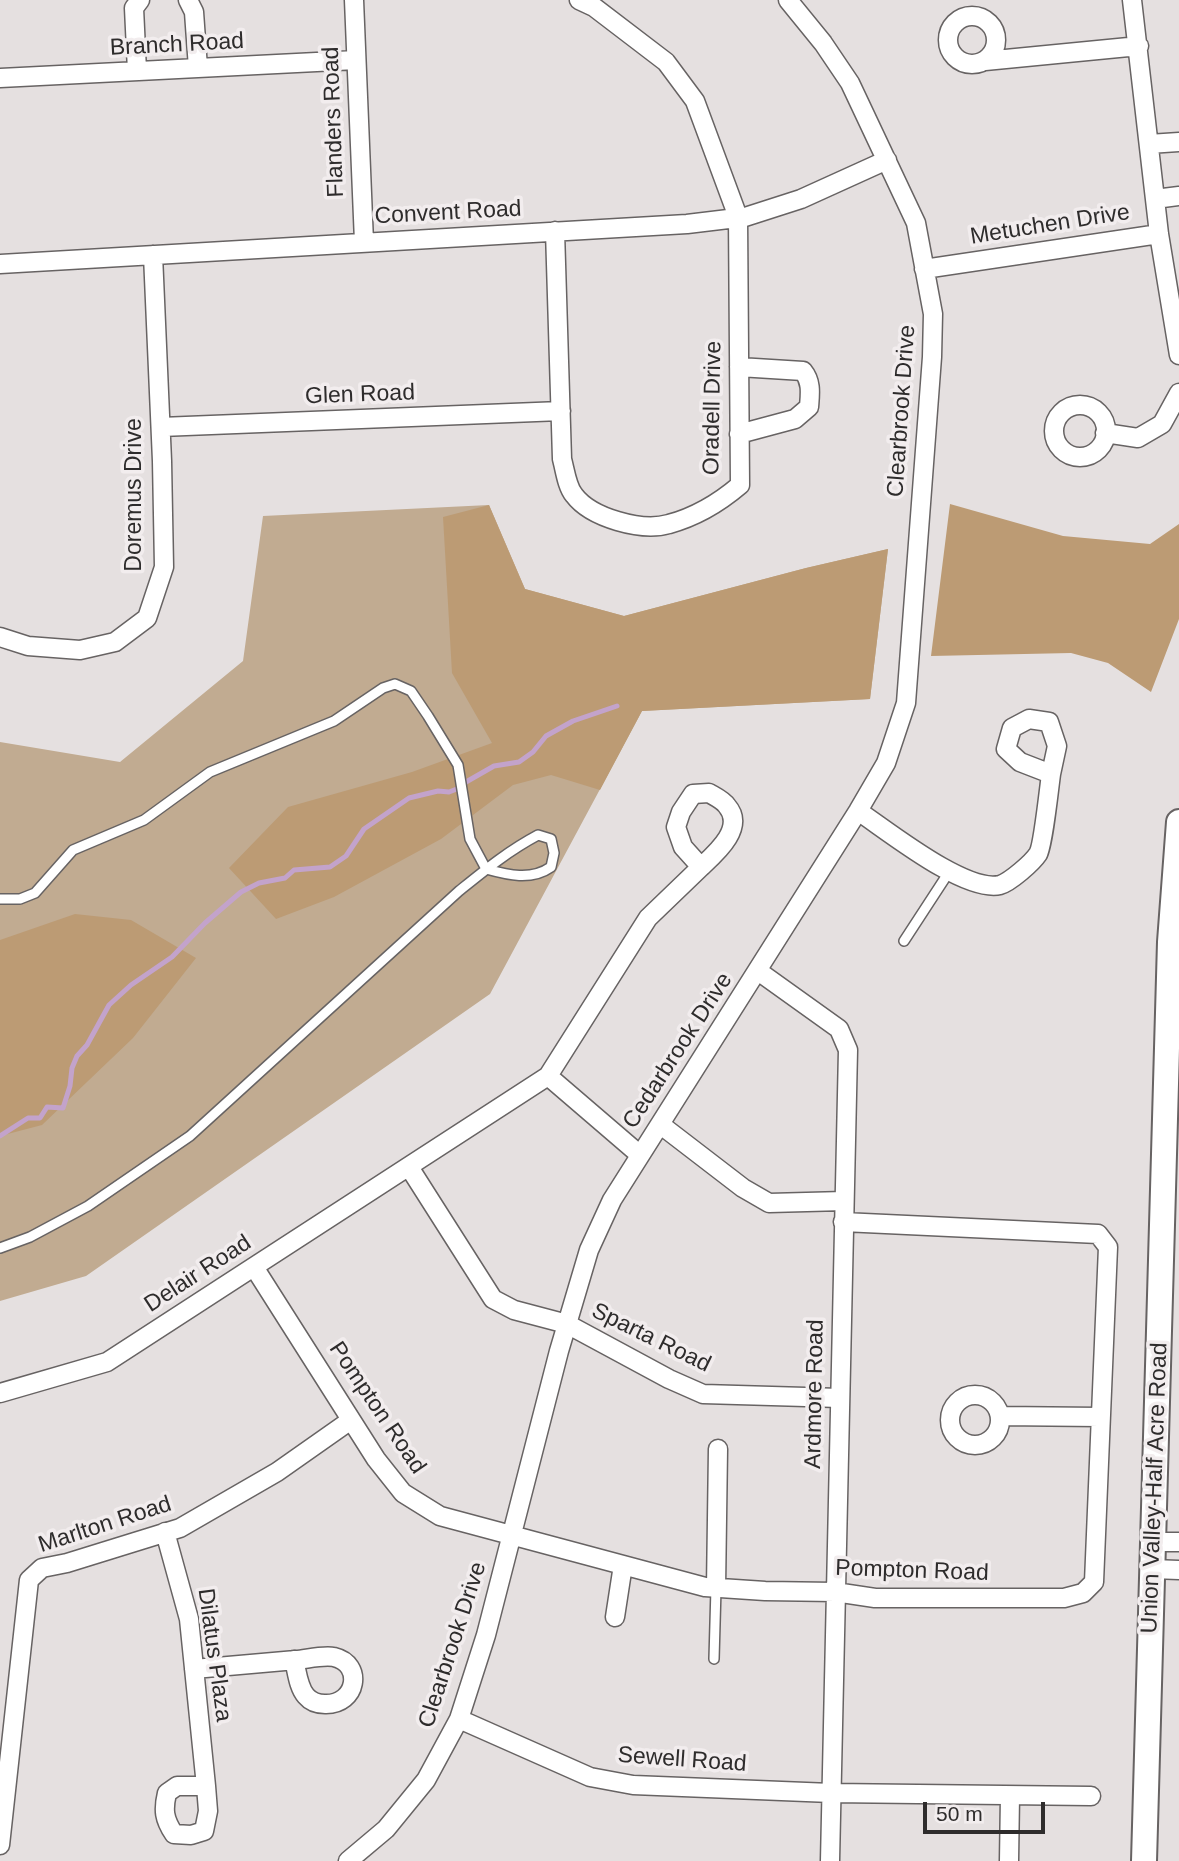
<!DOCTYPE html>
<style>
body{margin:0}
#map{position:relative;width:1179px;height:1861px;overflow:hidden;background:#e5e0e0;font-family:Arial,sans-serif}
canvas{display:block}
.scale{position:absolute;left:923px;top:1802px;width:122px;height:32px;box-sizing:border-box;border:4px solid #2e2c2c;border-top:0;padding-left:9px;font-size:21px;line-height:24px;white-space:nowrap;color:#2e2c2c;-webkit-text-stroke:5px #f2edee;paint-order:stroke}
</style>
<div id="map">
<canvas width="1179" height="1861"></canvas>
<div class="scale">50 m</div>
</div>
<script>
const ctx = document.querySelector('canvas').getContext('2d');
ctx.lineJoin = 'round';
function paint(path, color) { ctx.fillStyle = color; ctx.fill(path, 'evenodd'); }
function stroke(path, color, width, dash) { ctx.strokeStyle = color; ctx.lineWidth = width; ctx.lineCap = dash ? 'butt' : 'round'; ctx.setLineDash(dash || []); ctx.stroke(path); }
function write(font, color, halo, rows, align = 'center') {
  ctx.font = font + ' Arial,sans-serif'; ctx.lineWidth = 7; ctx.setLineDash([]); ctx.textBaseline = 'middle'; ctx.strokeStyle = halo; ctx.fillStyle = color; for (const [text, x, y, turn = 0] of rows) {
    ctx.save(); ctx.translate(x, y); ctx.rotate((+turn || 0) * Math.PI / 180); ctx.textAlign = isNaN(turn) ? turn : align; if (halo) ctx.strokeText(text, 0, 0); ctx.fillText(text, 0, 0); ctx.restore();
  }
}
paint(new Path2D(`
 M489 505 525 589 624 616 806 568 888 549 870 699 642 711 490 994 86 1276 0 1301V742L120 762 243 661 263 516Z`), '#c1ab91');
paint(new Path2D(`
 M950 504 1063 536 1150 544 1179 524V619L1151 692 1108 663 1071 653 931 656Z
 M489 505 525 589 624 616 806 568 888 549 870 699 642 711 600 790 551 775 513 785 441 839 334 897 276 919 229 868 288 807 412 772 492 743 452 673 443 517Z
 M75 914 131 920 196 958 133 1038 42 1125 0 1136V940Z`), '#bc9b74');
stroke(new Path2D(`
 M0 1136 28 1118H40L47 1107 63 1108 70 1086 72 1068 77 1056 87 1045 109 1005 131 985 172 957 205 923 241 892 259 883 285 878 294 870 330 867 346 856 364 829 409 798 438 791 449 792 462 787 466 782 494 766 519 762 533 752 546 736 573 721 617 706`), '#c3a3cb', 5);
const lane = new Path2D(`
 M0 899H20L35 893 73 850 144 820 210 772 334 721 383 688 395 684 411 691 428 716 458 765 470 839 486 869C508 875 531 881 551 867L554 853 551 839 538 835C508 851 485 870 459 891L190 1136 88 1206 30 1237 0 1248
 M904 941 949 872
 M714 1659 716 1588`);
const street = new Path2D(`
 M188 0 194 12 198 68
 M354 0 364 242
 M1132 0 1159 234 1179 355
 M948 40a24 24 0 1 1 48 0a24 24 0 1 1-48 0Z
 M985 61 1139 46
 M137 71 134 8 140 0
 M0 78 356 60
 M1149 144 1179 142
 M1155 199 1179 196
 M555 231 562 459C565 470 567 487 574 495 591 518 642 532 669 524 695 517 720 502 740 485L738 217 695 101 666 62 594 7 579 0
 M0 264 687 224 745 217 801 199 887 160
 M924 269 1159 234
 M739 367 803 371C812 382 810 394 809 407L795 419 739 434
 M1054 431a26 26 0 1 1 52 0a26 26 0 1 1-52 0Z
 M161 427 561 411
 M1105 433 1138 438 1162 424 1179 393
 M0 637 28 646 80 650 115 642 147 618 164 567 162 461 153 255
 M1029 719 1049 722 1057 746 1051 774 1020 762 1006 749 1012 728Z
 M709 793C714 796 723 800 727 806 746 828 715 854 701 867L683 847 676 827 681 812 693 794Z
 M858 811C888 831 965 893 1000 885 1010 882 1032 863 1038 854 1043 846 1049 789 1051 774
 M758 971 839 1029 848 1050 830 1861
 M548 1076 640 1155
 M661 1125 743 1188 769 1203 844 1201
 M409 1167 493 1299 514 1310 567 1324 669 1379 703 1394 840 1398
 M254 1267 376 1459 403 1493 440 1516 705 1587 765 1591 835 1592 875 1598H1064L1083 1593 1094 1582 1108 1247 1098 1234 843 1222
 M0 1393 107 1362 548 1076 648 918 701 867
 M950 1420a25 25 0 1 1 50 0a25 25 0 1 1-50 0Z
 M1000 1416 1100 1417
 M165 1532 189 1619 206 1786
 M1153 1542H1179
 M1152 1569 1179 1570
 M716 1588 718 1449
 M615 1617 623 1565
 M194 1669C228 1666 262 1663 296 1660 307 1659 323 1655 334 1657 364 1664 357 1705 325 1704 317 1704 311 1702 306 1696 298 1687 297 1671 294 1660
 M459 1719 590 1777 633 1785 831 1793 1091 1796
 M177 1786H206L208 1811 204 1831 191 1835 174 1834C164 1819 163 1810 167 1793Z
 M0 1845 29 1580 42 1568 67 1563 180 1528 277 1472 351 1420
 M348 1861 386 1829 426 1780 459 1719 486 1635 559 1351 589 1250 612 1200 858 811 886 763 906 703 932 357 933 314 916 223 850 83 823 43 788 0
 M1009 1861 1010 1796`);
const secondary = new Path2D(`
 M1144 1861 1170 942 1179 822`);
stroke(lane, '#676363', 12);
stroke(street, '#676363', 21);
stroke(secondary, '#676363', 28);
stroke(lane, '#fff', 9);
stroke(street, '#fff', 18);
stroke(secondary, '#fff', 24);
write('23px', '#2e2c2c', '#f2edee', [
 ["Branch Road",177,45,-3],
 ["Flanders Road",334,122,-92],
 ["Convent Road",448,213,-3],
 ["Metuchen Drive",1050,225,-9],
 ["Glen Road",360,395,-2],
 ["Oradell Drive",713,408,-89],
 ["Clearbrook Drive",902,411,-86],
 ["Doremus Drive",135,495,-90],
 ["Cedarbrook Drive",678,1051,-57],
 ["Delair Road",198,1274,-33],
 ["Sparta Road",651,1338,26],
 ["Ardmore Road",815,1394,-89],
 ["Pompton Road",377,1408,56],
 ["Union Valley-Half Acre Road",1155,1488,-88],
 ["Marlton Road",105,1525,-18],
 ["Pompton Road",912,1571,2],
 ["Clearbrook Drive",453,1645,-72],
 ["Dilatus Plaza",214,1655,82],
 ["Sewell Road",682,1760,4]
]);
</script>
